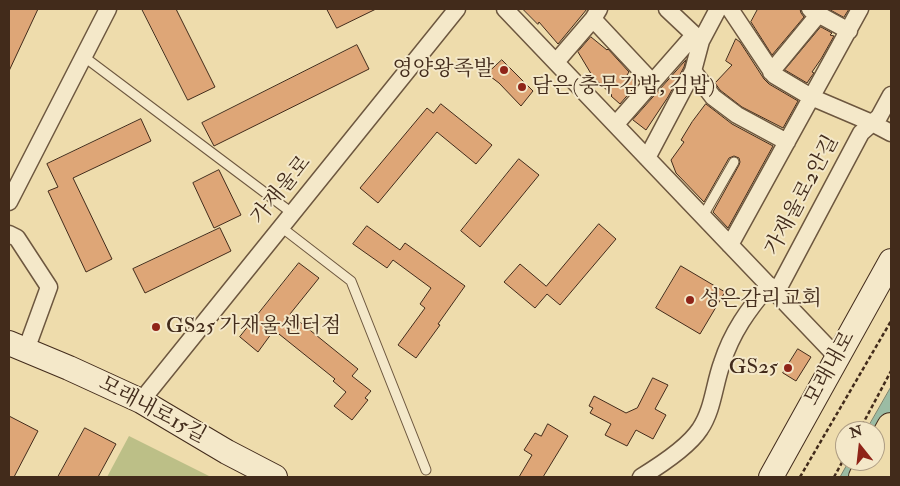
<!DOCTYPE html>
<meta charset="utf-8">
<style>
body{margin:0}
#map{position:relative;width:900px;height:486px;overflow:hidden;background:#eedcac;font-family:"IM FELL Double Pica",serif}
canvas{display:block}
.frame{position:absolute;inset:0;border:10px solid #422b1b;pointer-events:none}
.north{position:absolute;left:835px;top:421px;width:50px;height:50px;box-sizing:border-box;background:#f4e8c9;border:1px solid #ad9c83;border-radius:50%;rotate:344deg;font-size:14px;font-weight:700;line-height:20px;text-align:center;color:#422b1b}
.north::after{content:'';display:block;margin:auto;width:18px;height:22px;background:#8f2418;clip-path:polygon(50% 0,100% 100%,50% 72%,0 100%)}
</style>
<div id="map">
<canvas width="900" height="486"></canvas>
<div class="frame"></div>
<div class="north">N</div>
</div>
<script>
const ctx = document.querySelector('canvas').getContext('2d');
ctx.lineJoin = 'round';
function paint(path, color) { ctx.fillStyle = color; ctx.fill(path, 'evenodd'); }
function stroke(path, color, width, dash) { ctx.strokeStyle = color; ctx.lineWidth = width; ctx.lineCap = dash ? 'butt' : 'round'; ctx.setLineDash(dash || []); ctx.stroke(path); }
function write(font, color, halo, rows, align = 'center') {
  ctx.font = font + ' "IM FELL Double Pica","Noto Serif KR",serif'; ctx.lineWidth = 4; ctx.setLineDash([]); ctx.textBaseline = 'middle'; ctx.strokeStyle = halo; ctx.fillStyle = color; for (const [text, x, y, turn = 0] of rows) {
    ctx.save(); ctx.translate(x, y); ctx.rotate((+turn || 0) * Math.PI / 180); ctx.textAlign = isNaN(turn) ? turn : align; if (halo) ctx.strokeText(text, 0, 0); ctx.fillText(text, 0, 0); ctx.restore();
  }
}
paint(new Path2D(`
 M129 436 211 477H107Z`), '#bcbf87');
const water = new Path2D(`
 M891 387V477H840L849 461H875V431H866Z`);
paint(water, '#9bbca4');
stroke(water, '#77826d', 1);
const building = new Path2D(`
 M9 9H38L9 71Z
 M142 9H176L215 87 188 100Z
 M327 9H376L337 28Z
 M523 9H587L558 44 539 22 538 24Z
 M758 9H800L801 13 804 17 772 55 751 22Z
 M829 9H849L844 17Z
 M821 27 832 33 830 35 834 36 821 59 812 72 814 73 811 77 807 83 785 70Z
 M591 37 607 50 608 49 629 72 627 75 637 84 620 104 611 96 612 95 593 77 578 52Z
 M736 39 740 42 764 79 769 84 798 101 783 128 742 107 720 90 715 83 732 65 726 61Z
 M357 45 369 69 214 146 202 123Z
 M502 60 533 91 521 106 499 83 487 74Z
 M686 60 684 67 668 97 646 130 633 120Z
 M441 104 492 145 476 164 437 132 378 203 360 188 427 108 433 113Z
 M706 104 732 124 773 146 728 228 713 212 739 165 740 162 739 158 734 156 729 158 704 202 676 173 671 160 684 142 681 140 692 122Z
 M141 119 151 141 73 178 112 259 86 272 48 191 58 187 47 164Z
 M519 159 539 175 480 247 461 231Z
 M219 170 241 215 214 228 193 183Z
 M599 224 616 239 560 305 547 294 535 308 504 282 520 264 546 286Z
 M367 226 400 250 405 243 465 286 438 324 440 325 416 358 398 345 425 308 420 304 431 288 393 260 387 268 353 244Z
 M220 228 231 251 145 293 133 269Z
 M299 263 319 278 290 314 358 369 352 376 371 391 365 398 368 400 352 420 334 406 346 392 333 381 335 379 274 330 258 352 240 337Z
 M681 266 725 292 700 334 656 308Z
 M798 349 811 357 796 381 783 373Z
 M653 378 668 385 655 409 666 415 653 439 636 430 627 446 605 435 611 424 590 413 593 408 589 406 594 396 626 413 637 408Z
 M9 416 38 431 14 477H9Z
 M548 424 568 436 543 477H519L532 455 524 450 535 433 541 436Z
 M85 428 116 444 98 477H58Z`);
paint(building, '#dea677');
stroke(building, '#422b1b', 1);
const service = new Path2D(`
 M83 56 292 213
 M703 216 734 162
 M281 227 351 281 426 470`);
const minor = new Path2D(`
 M505 9 838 358
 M667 9 701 41
 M730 9 774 75 811 97 872 123 891 133
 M810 9 816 13 849 31
 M593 19 652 82
 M556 62 593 19 599 9
 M693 71 713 97 737 115 787 142
 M771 72 818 15
 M616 124 694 35
 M647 158 693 71 701 41 718 9
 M9 202 108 9
 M9 234 17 238 49 287 26 350
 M730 245 860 9
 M776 293 861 133 879 117 891 95
 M141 401 457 9
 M641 477C659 466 689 446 700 429 713 410 714 385 722 363 732 332 748 310 769 285`);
const secondary = new Path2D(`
 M9 343 69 368 141 401 227 452 275 477
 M771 477 891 261`);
const trunk = new Path2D(`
 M875 456 891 427
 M863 477 872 461
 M888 477 891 471`);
stroke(service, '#6d573f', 11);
stroke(minor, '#6d573f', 19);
stroke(secondary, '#422b1b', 26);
stroke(trunk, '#422b1b', 30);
stroke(new Path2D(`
 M859 431 891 371
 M800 477 891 321
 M834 477 845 457`), '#422b1b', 2.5, [4, 2.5]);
stroke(service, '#f4e8c9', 9);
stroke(minor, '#f4e8c9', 16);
stroke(secondary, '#f4e8c9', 24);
stroke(trunk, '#eedcac', 28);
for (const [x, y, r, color] of [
 [504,70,5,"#8f2418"],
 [522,87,5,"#8f2418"],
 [690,300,5,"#8f2418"],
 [156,327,5,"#8f2418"],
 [788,368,5,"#8f2418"]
]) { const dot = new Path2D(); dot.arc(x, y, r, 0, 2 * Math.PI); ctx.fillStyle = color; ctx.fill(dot); stroke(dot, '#f4e8c9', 2); }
write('21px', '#422b1b', '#f4e8c9', [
 ["영양왕족발",494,70,"right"],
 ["담은(충무김밥, 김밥)",532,87],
 ["성은감리교회",700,300],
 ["GS25 가재울센터점",166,327],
 ["GS25",778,368,"right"]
], 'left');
write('21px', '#422b1b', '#f4e8c9', [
 ["가재울로",282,191,-51],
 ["가재울로2안길",803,196,-62],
 ["모래내로",831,369,-61],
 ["모래내로15길",152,411,28]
]);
</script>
